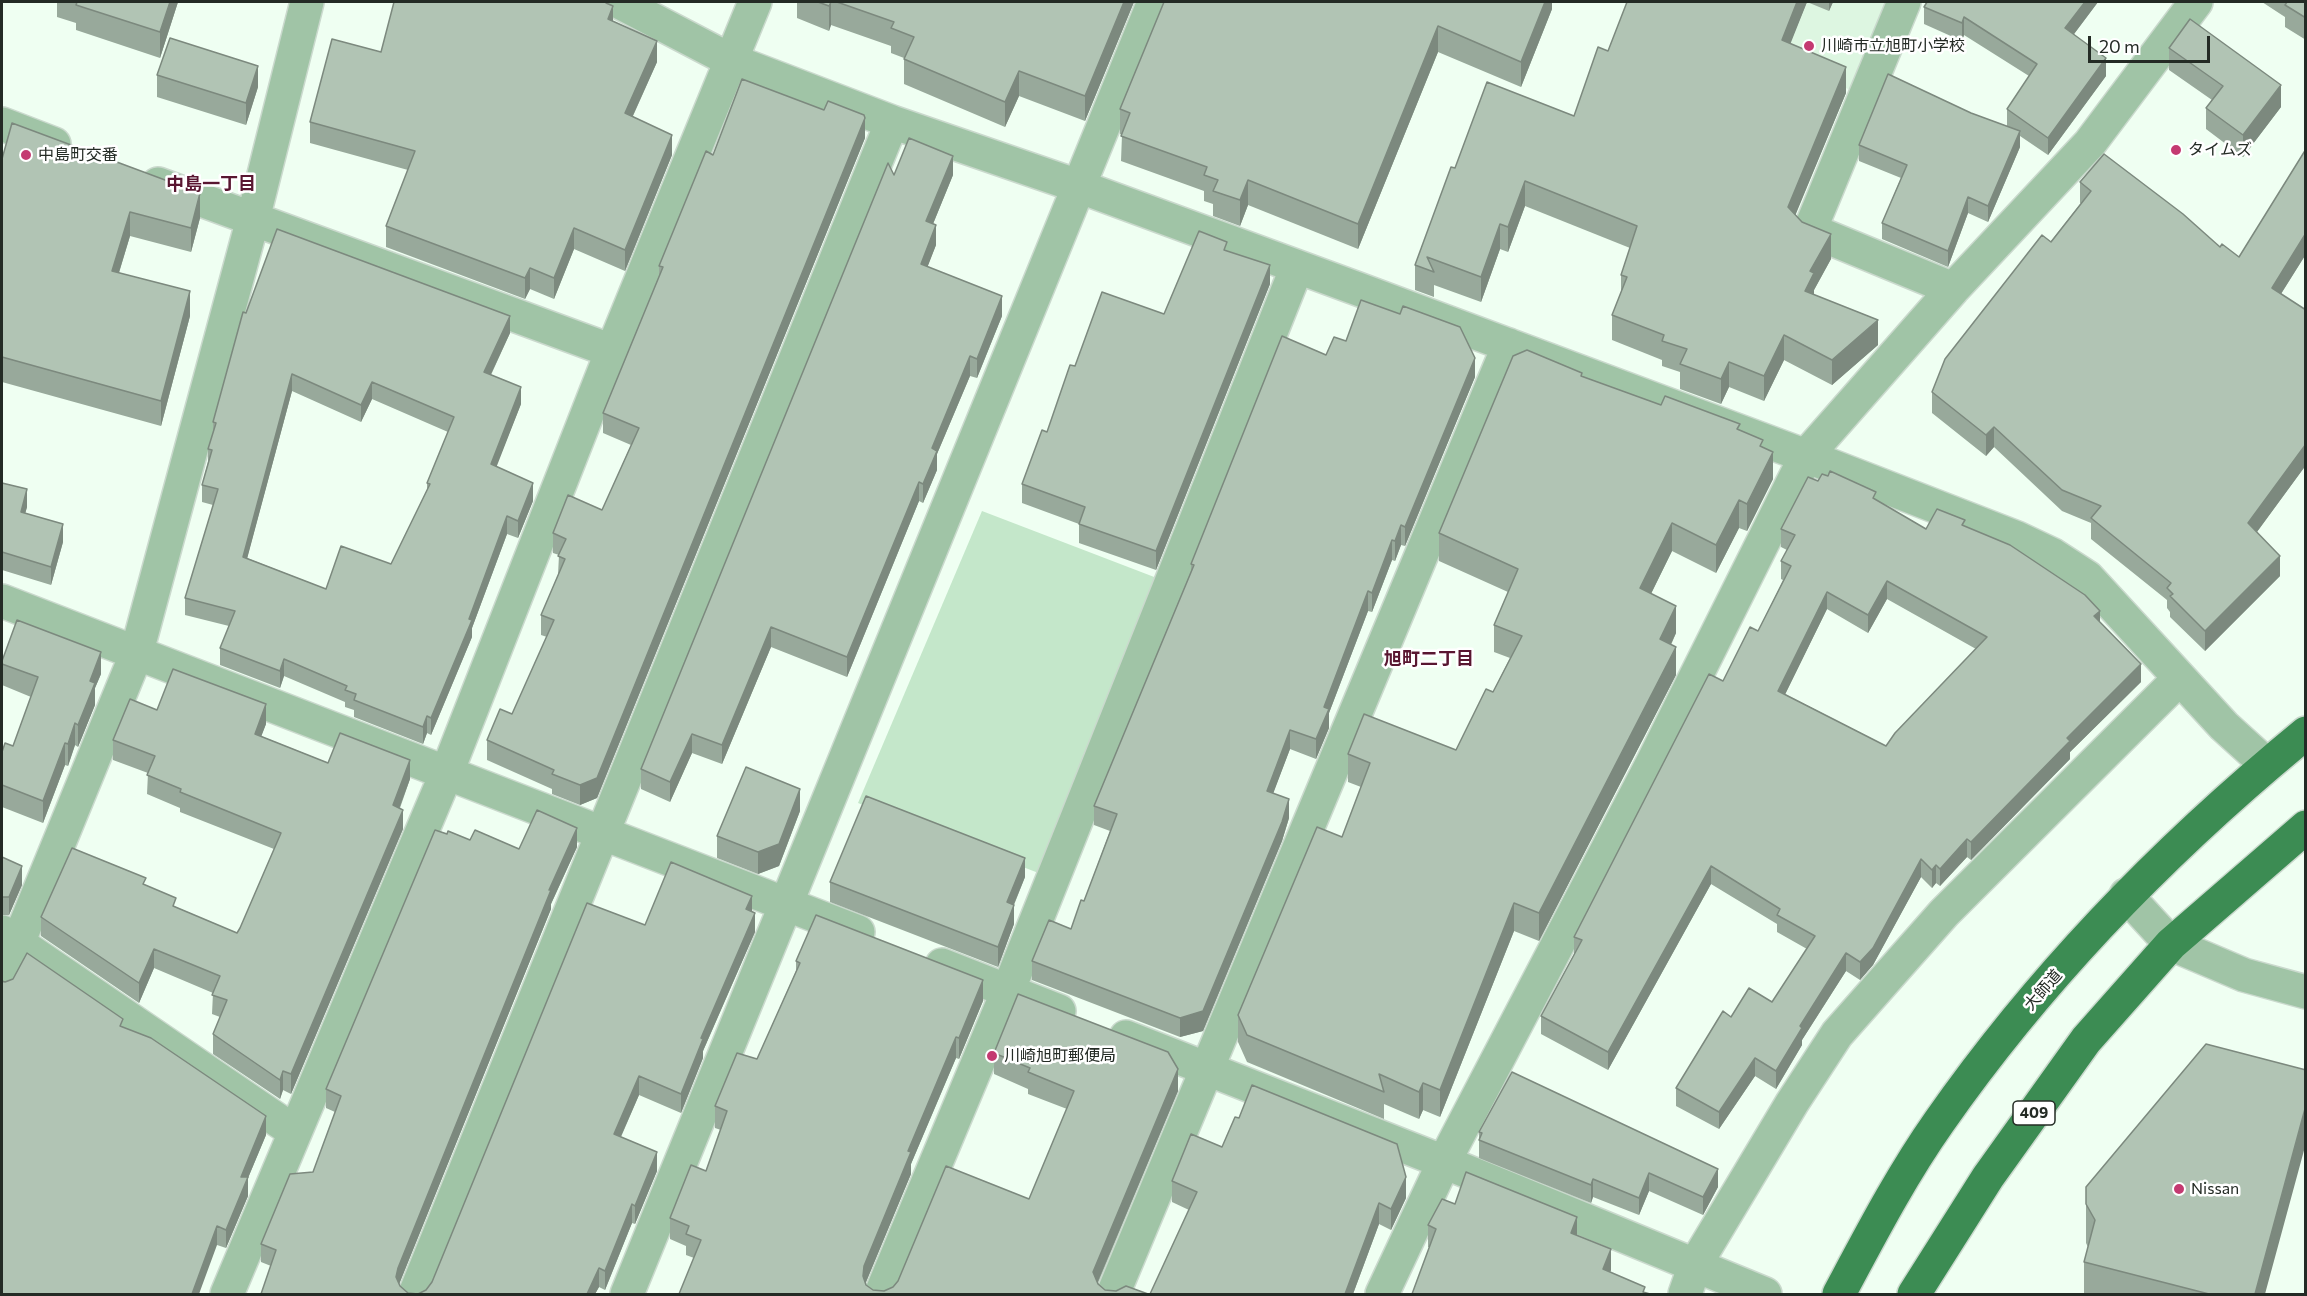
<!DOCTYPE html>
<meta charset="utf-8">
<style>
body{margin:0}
#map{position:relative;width:2307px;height:1296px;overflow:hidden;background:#effff2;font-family:Commissioner,sans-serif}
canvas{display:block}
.frame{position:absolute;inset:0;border:3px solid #242b25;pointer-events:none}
.scale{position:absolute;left:2088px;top:36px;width:122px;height:27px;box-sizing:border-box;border:3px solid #242b25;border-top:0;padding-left:8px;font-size:18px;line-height:21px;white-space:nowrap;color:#242b25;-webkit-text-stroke:4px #fff;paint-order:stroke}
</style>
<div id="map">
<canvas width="2307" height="1296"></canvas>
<div class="frame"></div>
<div class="scale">20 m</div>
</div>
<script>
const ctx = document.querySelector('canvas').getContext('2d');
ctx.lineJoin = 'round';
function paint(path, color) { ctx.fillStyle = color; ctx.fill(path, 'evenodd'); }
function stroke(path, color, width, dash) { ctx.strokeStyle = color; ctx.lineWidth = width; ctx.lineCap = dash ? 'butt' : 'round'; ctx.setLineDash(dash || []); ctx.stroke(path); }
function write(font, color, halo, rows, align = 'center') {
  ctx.font = font + ' Commissioner,"Noto Sans JP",sans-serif'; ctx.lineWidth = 5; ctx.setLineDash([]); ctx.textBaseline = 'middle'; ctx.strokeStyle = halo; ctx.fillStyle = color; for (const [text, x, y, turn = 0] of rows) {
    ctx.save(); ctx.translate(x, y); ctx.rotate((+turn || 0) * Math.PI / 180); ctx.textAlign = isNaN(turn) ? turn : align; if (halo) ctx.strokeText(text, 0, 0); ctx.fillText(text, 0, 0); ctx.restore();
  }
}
paint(new Path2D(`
 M1642 2H1889L1853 91Z`), '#ddf6e1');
paint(new Path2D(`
 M982 511 1162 580 1041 874 858 803Z`), '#c4e7ca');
const minor = new Path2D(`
 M619 2 730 60 892 122 1078 186 1358 289 1806 456 2017 538 2053 555 2087 577 2224 726 2267 765
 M1904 2 1810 230 1953 289
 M2 124 54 144
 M158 184 612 351
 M2 601 858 932
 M2126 895 2171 944 2244 975 2306 992
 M2 932 295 1132
 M942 965 1059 1011
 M2 982 136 655 253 219 307 2
 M1126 1037 1444 1162 1765 1294
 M227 1294 447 772 612 351 755 2
 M415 1294 892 122
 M627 1294 1154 2
 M881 1294 1008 991 1297 267
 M1113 1294 1509 345
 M1382 1294 1444 1162 1653 762 1806 456 1953 289 2090 143 2196 2
 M1685 1294 1695 1265 1792 1103 1837 1034 1944 913 2179 679`);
const trunk = new Path2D(`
 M1839 1294C1870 1236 1901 1176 1939 1122 2041 976 2168 846 2306 733
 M1914 1294 1988 1177 2086 1040 2171 944 2306 827`);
stroke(minor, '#cad9cd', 36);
stroke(trunk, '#cad9cd', 36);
stroke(minor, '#a0c4a6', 33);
stroke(trunk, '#3c8c53', 33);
paint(new Path2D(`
 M57 2H178L160 58 76 30V23L57 17Z
 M607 2 613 21 657 62 633 116 672 155 625 271 574 249 554 299 530 289 525 299 386 247V226L408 170 310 143V122L381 52Z
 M795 2H1134L1085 121 1019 96 1005 127 904 84V58L891 53V46L831 25 829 31 797 18V2Z
 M1164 2H1552V9L1521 87 1438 52 1358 249 1248 205 1240 226 1213 216V204L1204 201V191L1121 161 1122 135 1120 134V109Z
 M1627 2H1833L1829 11 1807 2 1790 43 1846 93 1795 215 1831 259 1814 290V294L1878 345 1832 385 1784 360 1764 401 1729 387 1721 404 1680 389V372L1662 366V360L1612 340V315L1621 293V275L1630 248 1525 206 1508 252 1500 249 1481 302 1434 285V297L1415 290V265L1455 168 1574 116 1608 51Z
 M1927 2H2098L2074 34 2106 76 2048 155 2020 136V147L1988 222 1968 213 1948 267 1882 239V223L1901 178 1859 161V145L1971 113 2007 126V109L2029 76 1964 35 1962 41 1924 24V7Z
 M2262 2H2306V40L2285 27V17Z
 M2169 48 2281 107 2243 157 2206 129V108L2212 100 2169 70Z
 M157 75 258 87 246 125 157 97Z
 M865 138 597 798 580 805 552 794V789L487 760V740L512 714 547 637 541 635V615L558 575 559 555 553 553V533L602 510 631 445 603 433V413L659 276V266L713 155Z
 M2306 149V254L2281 294 2306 465 2257 532 2280 576 2205 651 2170 617V612L2167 608V600L2091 539V523L2062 511 1994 447 1986 456 1932 413V392L2081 203H2080V182L2220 247 2239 257Z
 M2 159 200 218 191 252 130 236 119 273 190 316 161 426 2 382Z
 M894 175H953L933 224 936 245 927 267 1002 316 977 378 970 376 937 454V470L923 503 919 501 847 677 771 647 722 764 692 753 670 802 641 789V769Z
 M1227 251 1270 284 1156 570 1079 543V524L1022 503V484L1047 432 1075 366 1164 314Z
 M246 313 510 333 491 375 521 404 496 466 533 501 518 538 507 534 472 628V637L431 735 427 733 423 744 354 717V710L345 707V702L284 676 280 688 220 665V648L229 626 185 615V598L213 505 202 502V485L208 462V449L213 432V422ZM292 391 361 422 372 399 448 432 427 483V490L391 564 326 589 247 558Z
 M1346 341 1475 377 1405 546 1401 545 1395 561 1392 560 1372 612 1368 611 1329 713V728L1316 759 1290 749 1273 793 1289 818 1282 841 1203 1031 1180 1037 1032 980V961L1071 929 1084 901 1110 831 1094 825V806L1191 571V564L1326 355Z
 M1582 376 1661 405 1740 430 1763 447 1773 479 1747 531 1739 528 1716 573 1672 551 1651 594 1676 633 1671 645 1676 675 1539 941 1514 931 1440 1117 1423 1110 1419 1119 1384 1104V1119L1247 1062 1238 1042V1015L1342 837 1361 787 1348 782V754L1456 750 1493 692 1510 658 1494 652V625L1508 592 1439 561V533Z
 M1818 481 1876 500 1926 529 1965 526 2100 622 2141 682 2070 752V759L1971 860 1967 857 1940 886 1936 883 1932 888 1921 877 1873 965 1860 980 1846 971 1802 1040V1045L1776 1089 1755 1076 1719 1129 1676 1106V1088L1731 1017 1772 1002 1807 949 1777 932V924L1711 884 1608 1070 1541 1034V1016L1574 955V937L1723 681 1758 631 1783 580 1781 579V561L1787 550 1781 547V529ZM1887 599 1976 649 1886 746 1785 694 1827 609 1868 633Z
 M2 483 27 507 25 513 63 542 51 585 2 570Z
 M2 661 101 674 95 688V705L78 747 75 745 68 766 65 765 43 823 2 807V752L13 746 31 697 2 685Z
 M157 710 266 724 261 736 328 763 410 779 400 808 403 829 291 1094 283 1090 280 1099 213 1054V1034L220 1017 212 1014 213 993 154 968 139 1003 41 936V917L146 885 176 907 237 933 240 928 274 849 180 812V808L147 794 148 773 113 760V740Z
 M800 811 779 866 758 874 717 858V836Z
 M447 834 470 840 519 849 577 847 551 904V909L399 1284 400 1286 408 1293 418 1294 426 1290 432 1282 645 925 752 912 755 932 703 1051V1058L681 1113 639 1095 621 1137 657 1171 635 1224 632 1223 605 1290 599 1287 595 1294H261L271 1266 261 1262V1244L313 1172 335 1112 326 1108V1089Z
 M2 857 22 885 9 915H2Z
 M1025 877 1014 905V924L998 967 830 902V882Z
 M796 961 983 1001 959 1059 956 1058 911 1164V1174L866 1282V1285L873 1290 884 1291 893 1287 1029 1199 1067 1109 1028 1094V1089L994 1074V1053L1178 1091 1098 1283 1105 1290 1148 1294H679L694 1258 686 1255V1246L670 1239V1218L706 1171 721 1130 715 1128V1106L757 1059 796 971Z
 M123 1027 266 1135 248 1178V1196L226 1248 217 1245Z
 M1479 1132 1718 1187 1703 1215 1649 1191 1639 1215 1593 1197 1591 1203 1479 1158Z
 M1222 1147 1406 1198 1391 1230 1379 1224 1353 1294H1150L1189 1210 1172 1202V1181Z
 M1455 1204 1577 1236 1611 1270 1610 1272 1645 1293 1428 1247V1225Z
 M2086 1204 2265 1294H2084V1262L2088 1247 2086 1243Z`), '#98a99b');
paint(new Path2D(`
 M170 2H178L160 58V32Z
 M831 2V25L829 31V6Z
 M1124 2H1134L1085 121V96Z
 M1545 2H1552V9L1521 87V62Z
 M1797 2H1807L1782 65V40Z
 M1829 2H1833L1829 11Z
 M2085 2H2098L2065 46V28Z
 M613 6V27L608 19Z
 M1964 17V35L1962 41V23Z
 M1438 26V52L1358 249V224Z
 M657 41V62L625 133V113Z
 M2106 58V76L2048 155V138Z
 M258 66V87L246 125V103Z
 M1846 67V93L1788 233V207Z
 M1019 71V96L1005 127V102Z
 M2281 85V107L2243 157V135Z
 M865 118V138L597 798 580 805V785Z
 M2020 131V147L1988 222V206Z
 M672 135V155L625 271V250Z
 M953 156V175L926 241V221Z
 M1248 180V205L1240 226V200Z
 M1525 181V206L1508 252V227Z
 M200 193V218L191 252V228Z
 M1968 197V213L1948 267V251Z
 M130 212V236L112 295V271Z
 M1500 224V249L1481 302V277Z
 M936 225V245L921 284V264Z
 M574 228V249L554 299V278Z
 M2306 233V254L2272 308V288Z
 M1831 234V259L1814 290V298L1805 291 1810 271Z
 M1270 265V284L1156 570V551Z
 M530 268V289L525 299V278Z
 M190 291V316L161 426V401Z
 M1002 296V316L977 378V359Z
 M510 316V333L484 389V372Z
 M1878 320V345L1832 385V360Z
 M1784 335V360L1764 401V376Z
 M970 356V376L937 454V470L923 503V484L932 448Z
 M1475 358V377L1405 546V527Z
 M1729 362V387L1721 404V379Z
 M292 374V391L243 574V557Z
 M372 382V399L361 422V405Z
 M521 387V404L491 481V464Z
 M1994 427V447L1986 456V435Z
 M2306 444V465L2248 544V523Z
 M1773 452V479L1747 531V504Z
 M919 482V501L847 677V657Z
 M533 483V501L518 538V521Z
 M27 489V507L21 529V512Z
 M1739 500V528L1716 573V545Z
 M507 516V534L472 628V637L431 735V718L469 619Z
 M1672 523V551L1640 616V588Z
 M63 524V542L51 585V567Z
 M1401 525V545L1395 561V541Z
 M1392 540V560L1372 612V593Z
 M2280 556V576L2205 651V631Z
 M1887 581V599L1868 633V615Z
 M1368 591V611L1329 713V728L1316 759V739L1324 707Z
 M1827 592V609L1778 709V691Z
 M1676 606V633L1660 667V639Z
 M2100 611V629L2094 616Z
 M771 627V647L722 764V745Z
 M1676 647V675L1539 941V913Z
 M101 652V674L95 688V705L78 747V725L90 681Z
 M284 659V676L280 688V671Z
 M2141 664V682L2070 752V759L1971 860V842L2067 738Z
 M266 704V724L255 753V734Z
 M427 716V733L423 744V727Z
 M75 723V745L68 766V744Z
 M1290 730V749L1267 810V791Z
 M692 734V753L670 802V782Z
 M65 743V765L43 823V801Z
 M410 760V779L393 825V805Z
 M800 789V811L779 866 758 874V852Z
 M1289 799V818L1282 841 1203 1031 1180 1037V1018Z
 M403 810V829L291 1094V1074Z
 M577 828V847L551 904V909L398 1287 396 1277 398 1268 549 890Z
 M1967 839V857L1940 886V869Z
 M1025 858V877L1007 921V902Z
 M1921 859V877L1873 965 1860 980V962Z
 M1936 865V883L1932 888V870Z
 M22 866V885L9 915V897Z
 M1711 866V884L1608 1070V1052Z
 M752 896V914L746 909Z
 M1514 903V931L1440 1117V1090Z
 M1014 905V924L998 967V947Z
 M755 913V932L703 1051V1058L681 1113V1094L701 1038Z
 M154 949V968L139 1003V983Z
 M1846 953V971L1802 1040V1045L1776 1089V1071L1800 1026Z
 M983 980V1001L959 1059V1038Z
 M956 1037V1058L911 1164V1174L864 1287 863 1276 864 1266 908 1151Z
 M1755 1058V1076L1719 1129V1112Z
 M1178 1069V1091L1093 1293V1272Z
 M283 1071V1090L280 1099V1080Z
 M639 1076V1095L614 1152V1134Z
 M1423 1083V1110L1419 1119V1092Z
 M2306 1105V1143L2265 1294H2255Z
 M266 1116V1135L248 1178V1196L226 1248V1230L241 1177Z
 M657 1152V1171L635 1224V1206Z
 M1718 1169V1187L1703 1215V1197Z
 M1649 1173V1191L1639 1215V1198Z
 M1406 1177V1198L1391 1230V1209Z
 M1593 1179V1197L1591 1203V1185Z
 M1379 1203V1224L1353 1294H1345Z
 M632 1204V1223L605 1290V1271Z
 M1577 1217V1238L1571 1233Z
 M217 1226V1245L199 1294H192Z
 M1611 1249V1270L1603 1290V1269Z
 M599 1268V1287L595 1294H587Z`), '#7c897e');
const building = new Path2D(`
 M77 2H170L160 32 76 5Z
 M394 2H607L606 3 613 6 608 19 657 41 625 113 672 135 625 250 574 228 554 278 530 268 525 278 386 226 415 151 310 122 332 39 381 52Z
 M818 2H831L829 6Z
 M837 2H1124L1085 96 1019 71 1005 102 904 59 914 37 891 28 894 22Z
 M1164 2H1545L1521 62 1438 26 1358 224 1248 180 1240 200 1213 191 1218 180 1204 175 1207 167 1121 136 1130 113 1120 109Z
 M1627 2H1797L1782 40 1846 67 1788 207 1802 222 1831 234 1810 271 1814 273 1805 291 1878 320 1832 360 1784 335 1764 376 1729 362 1721 379 1680 364 1687 349 1662 341 1664 335 1612 315 1627 277 1621 275 1637 226 1525 181 1508 227 1500 224 1481 277 1427 257 1434 272 1415 265 1451 167 1455 168 1487 82 1574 116 1598 47 1608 51Z
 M1927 2H2085L2065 28 2106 58 2048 138 2007 109 2037 64 1964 17 1962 23 1924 7Z
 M2287 2H2306V18L2285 5Z
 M2190 19 2281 85 2243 135 2206 108 2223 86 2169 48Z
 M170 38 258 66 246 103 157 75Z
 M1888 74 1971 113 2020 131 1988 206 1968 197 1948 251 1882 223 1907 165 1859 145Z
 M742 79 824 110 828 101 864 115 865 118 597 778 580 785 552 774 554 770 487 740 500 709 512 714 554 620 541 615 565 559 558 556 566 539 553 533 568 495 602 510 639 428 603 413 663 267 659 266 706 151 713 155Z
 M12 123 200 193 191 228 130 212 112 271 190 291 161 401 2 357V159Z
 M909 138 953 156 926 221 936 225 921 264 1002 296 977 359 970 356 932 448 937 451 923 484 919 482 847 657 771 627 722 745 692 734 670 782 641 769 888 163 894 175Z
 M2306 149V233L2272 288 2306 310V444L2248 523 2280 556 2205 631 2170 596 2173 594 2167 588 2171 583 2091 518 2101 506 2062 490 1994 427 1986 435 1932 392 1945 359 2042 235 2051 242 2091 191 2080 182 2104 154 2183 214 2220 247 2222 244 2239 257Z
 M277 229 510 316 484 372 521 387 491 464 533 483 518 521 507 516 469 619 472 620 431 718 427 716 423 727 354 700 356 694 345 690 347 686 284 659 280 671 220 648 235 611 185 598 218 489 202 485 212 450 208 449 216 423 213 422 243 312 246 313ZM292 374 361 405 372 382 454 417 427 483 430 484 391 564 341 546 326 589 243 557Z
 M1199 231 1227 242 1224 250 1270 265 1156 551 1079 524 1085 507 1022 484 1042 430 1047 432 1070 365 1075 366 1102 292 1164 314Z
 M1361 300 1400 314 1403 306 1460 327 1475 358 1405 527 1401 525 1395 541 1392 540 1372 593 1368 591 1324 707 1329 709 1316 739 1290 730 1267 791 1289 799 1282 822 1203 1011 1180 1018 1032 961 1049 920 1071 929 1081 900 1084 901 1117 814 1094 806 1194 565 1191 564 1282 336 1326 355 1334 337 1346 341Z
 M1527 350 1582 373 1581 376 1661 405 1665 396 1740 424 1737 429 1763 440 1760 446 1773 452 1747 504 1739 500 1716 545 1672 523 1640 588 1676 606 1660 639 1676 647 1539 913 1514 903 1440 1090 1423 1083 1419 1092 1379 1074 1384 1092 1247 1035 1238 1015 1317 827 1342 837 1370 763 1348 754 1364 714 1456 750 1486 689 1493 692 1522 636 1494 625 1518 569 1439 533 1513 356Z
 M1830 471 1876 492 1873 498 1926 529 1937 509 1965 520 1962 525 2010 545 2085 595 2100 611 2094 616 2141 664 2067 738 2070 741 1971 842 1967 839 1940 869 1936 865 1932 870 1921 859 1873 948 1860 962 1846 953 1800 1026 1802 1028 1776 1071 1755 1058 1719 1112 1676 1088 1723 1011 1731 1017 1749 988 1772 1002 1815 936 1777 915 1780 909 1711 866 1608 1052 1541 1016 1582 940 1574 937 1709 674 1723 681 1750 627 1758 631 1791 566 1781 561 1795 535 1781 529 1808 477 1818 481 1822 474 1828 476ZM1887 581 1987 637 1895 733 1886 746 1778 691 1827 592 1868 615Z
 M2 483 27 489 21 512 63 524 51 567 2 552Z
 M17 620 101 652 90 681 95 683 78 725 75 723 68 744 65 743 43 801 2 785V752L5 743 13 746 38 677 2 664V661Z
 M173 669 266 704 255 734 328 763 340 733 410 760 393 805 403 810 291 1074 283 1071 280 1080 213 1034 227 1000 212 995 220 976 154 949 139 983 41 917 72 848 146 878 143 884 176 898 173 906 237 933 240 928 281 833 180 792 181 789 147 775 155 756 113 740 130 699 157 710Z
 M746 767 800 789 779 844 758 852 717 836Z
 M866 796 1025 858 1007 902 1014 905 998 947 830 882Z
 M537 810 577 828 549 890H551L398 1268 396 1277 400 1286 408 1293 418 1294 426 1290 432 1282 587 903 645 925 671 862 752 896 746 909 755 913 701 1038 703 1039 681 1094 639 1076 614 1134 657 1152 635 1206 632 1204 605 1271 599 1268 587 1294H261L276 1250 261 1244 290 1174 313 1172 341 1096 326 1089 435 830 447 834 448 831 470 840 475 830 519 849Z
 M2 857 22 866 9 897H2Z
 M816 915 983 980 959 1038 956 1037 908 1151 911 1152 864 1266 863 1276 866 1285 873 1290 884 1291 893 1287 898 1281 946 1166 1029 1199 1074 1091 1028 1072 1030 1068 994 1053 1018 994 1168 1052 1178 1069 1093 1272 1098 1284 1105 1290 1116 1291 1126 1286 1148 1294H679L701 1240 686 1234 689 1226 670 1218 691 1165 706 1171 727 1111 715 1106 737 1053 757 1059 800 963 796 961Z
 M27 953 123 1019 120 1026 151 1038 266 1116 241 1177H248L226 1230 217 1226 192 1294H2V981L5 982 13 979Z
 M2206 1044 2306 1070V1105L2255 1294H2209L2084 1262 2095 1220 2086 1204V1187Z
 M1512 1072 1718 1169 1703 1197 1649 1173 1639 1198 1593 1179 1591 1185 1479 1140 1482 1133 1479 1132Z
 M1252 1085 1397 1144 1406 1177 1391 1209 1379 1203 1345 1294H1150L1197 1192 1172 1181 1191 1134 1222 1147 1235 1117 1239 1118Z
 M1466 1172 1577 1217 1571 1233 1611 1249 1603 1269 1645 1287 1643 1292 1650 1294H1412L1436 1229 1428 1225 1442 1199 1455 1204Z`);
paint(building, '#b1c4b4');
stroke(building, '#7c897e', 1.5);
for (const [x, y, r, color] of [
 [1809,46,6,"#c43a71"],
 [2176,150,6,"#c43a71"],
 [26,155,6,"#c43a71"],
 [992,1056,6,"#c43a71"],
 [2179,1189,6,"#c43a71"]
]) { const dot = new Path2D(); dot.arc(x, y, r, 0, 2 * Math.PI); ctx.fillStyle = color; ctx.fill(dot); stroke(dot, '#fff', 2); }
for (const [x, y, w] of [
 [2034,1113,42]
]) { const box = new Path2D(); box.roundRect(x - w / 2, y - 12, w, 24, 4.5); ctx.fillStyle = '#fff'; ctx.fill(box); stroke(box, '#242b25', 1.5); }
write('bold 15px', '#242b25', null, [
 ["409",2034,1113]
]);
write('16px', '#242b25', '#fff', [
 ["川崎市立旭町小学校",1821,46],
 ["タイムズ",2188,150],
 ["中島町交番",38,155],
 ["川崎旭町郵便局",1004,1056],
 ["Nissan",2191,1189]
], 'left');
write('16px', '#242b25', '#fff', [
 ["大師道",2043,990,-49]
]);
write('bold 18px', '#591631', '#fff', [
 ["中島一丁目",211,184],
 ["旭町二丁目",1429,659]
]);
</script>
